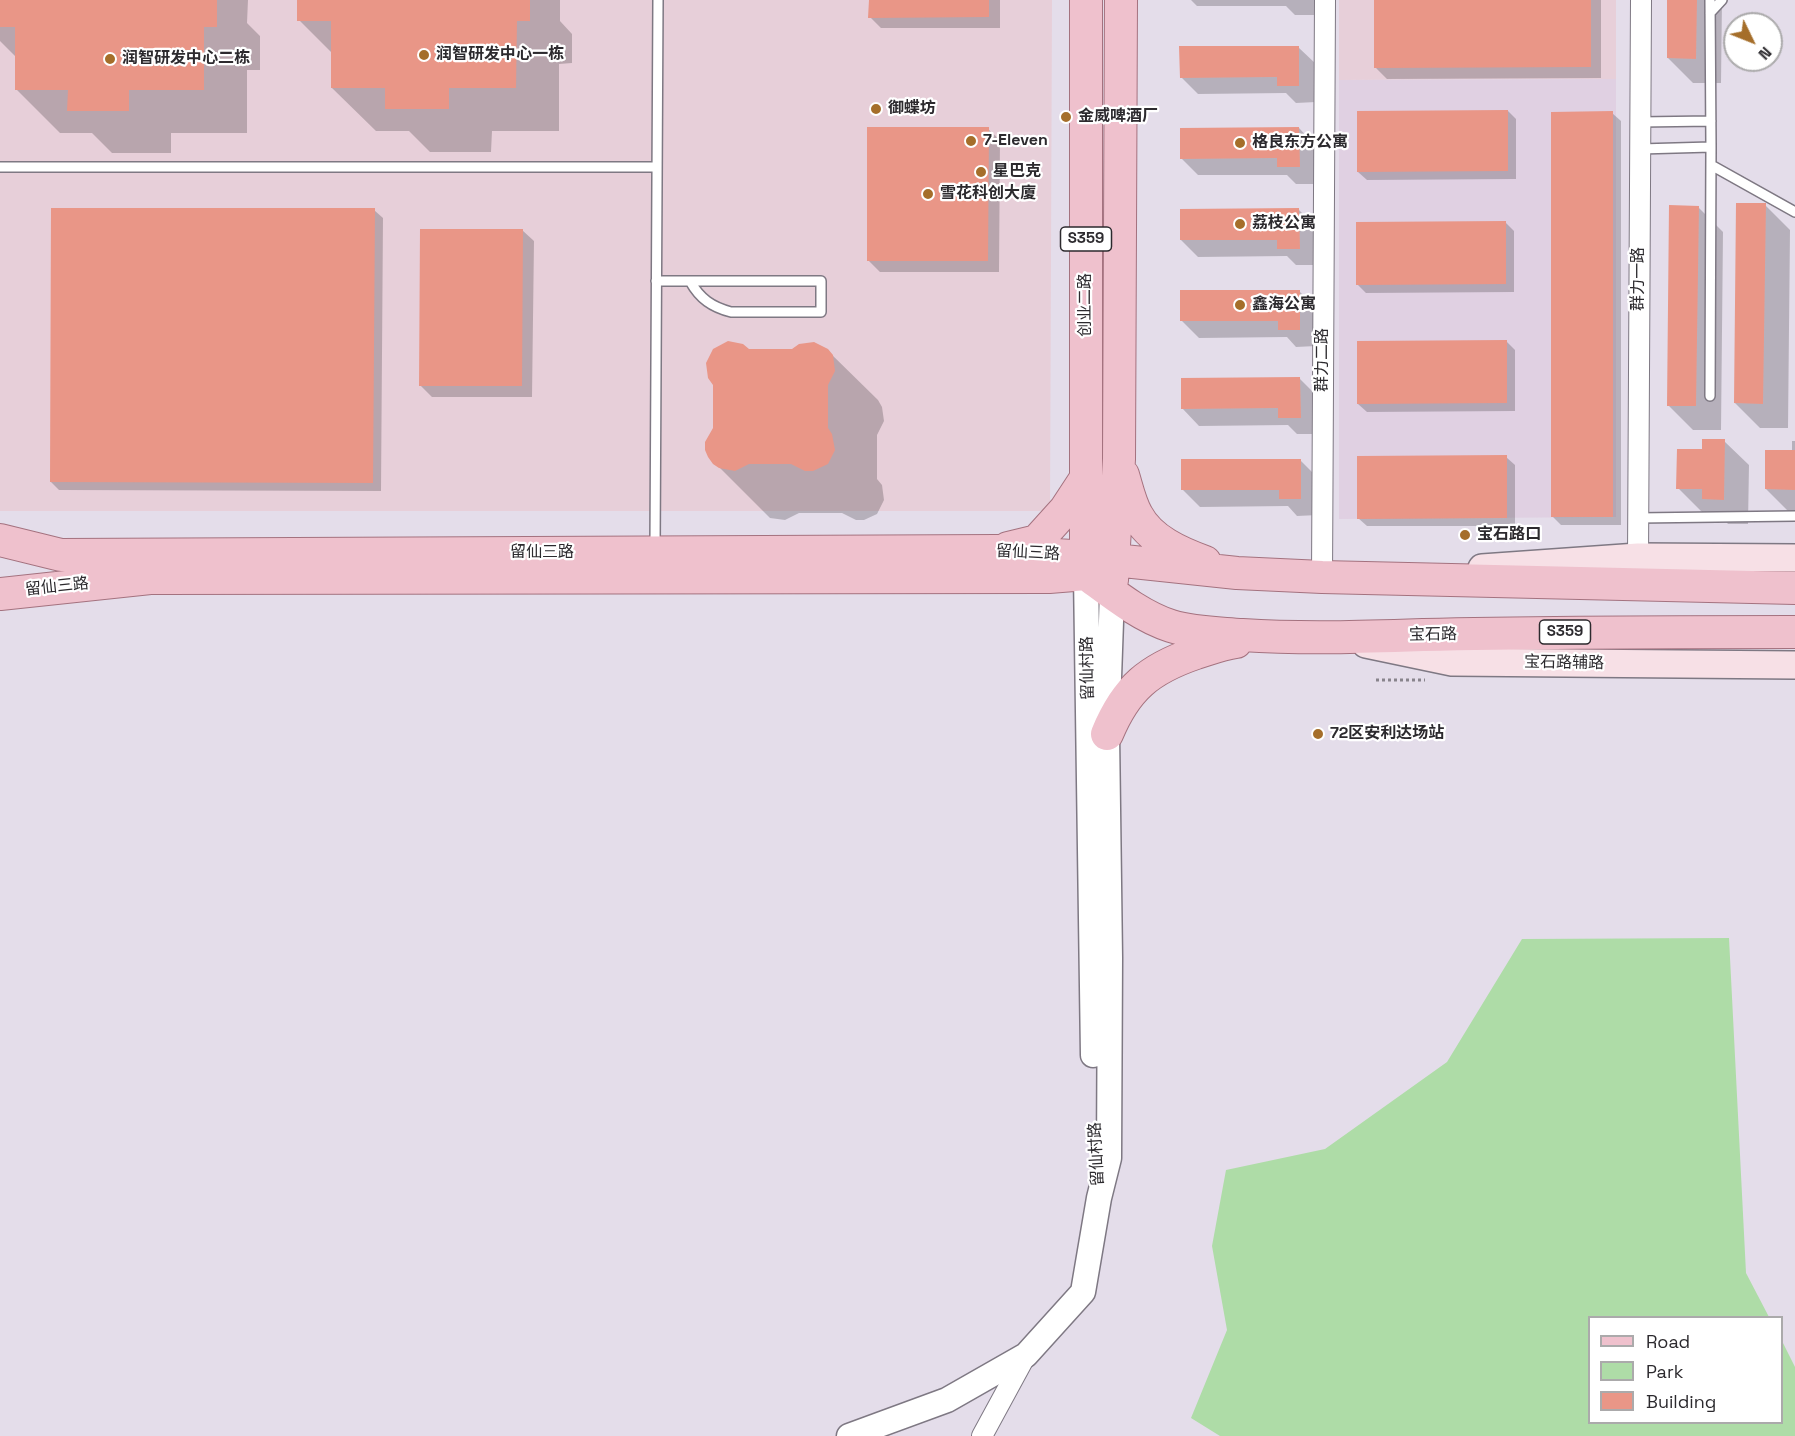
<!DOCTYPE html>
<meta charset="utf-8">
<style>
body{margin:0}
#map{position:relative;width:1795px;height:1436px;overflow:hidden;background:#e4ddea;font-family:"Space Grotesk",sans-serif}
canvas{display:block}
.legend{position:absolute;left:1588px;top:1316px;width:195px;height:108px;box-sizing:border-box;background:#fff;border:2px solid #abaaab;margin:0;padding:8px 10px;list-style:none;font-size:18px;color:#2c2a2e}
.legend li{display:flex;align-items:center;gap:12px;height:30px}
.legend b{width:30px;border:2px solid #abaaab}
.north{position:absolute;left:1723px;top:12px;width:60px;height:60px;box-sizing:border-box;background:#fff;border:2px solid #abaaab;border-radius:50%;rotate:133deg;font-size:16px;font-weight:700;line-height:24px;text-align:center;color:#2c2a2e}
.north::after{content:'';display:block;margin:auto;width:21px;height:27px;background:#a56e2a;clip-path:polygon(50% 0,100% 100%,50% 72%,0 100%)}
</style>
<div id="map">
<canvas width="1795" height="1436"></canvas>
<ul class="legend">
<li><b style="height:8px;background:#efc1cd"></b>Road</li>
<li><b style="height:16px;background:#aedca7"></b>Park</li>
<li><b style="height:16px;background:#e99687"></b>Building</li>
</ul>
<div class="north">N</div>
</div>
<script>
const ctx = document.querySelector('canvas').getContext('2d');
ctx.lineJoin = 'round';
function paint(path, color) { ctx.fillStyle = color; ctx.fill(path, 'evenodd'); }
function stroke(path, color, width, dash) { ctx.strokeStyle = color; ctx.lineWidth = width; ctx.lineCap = dash ? 'butt' : 'round'; ctx.setLineDash(dash || []); ctx.stroke(path); }
function write(font, color, halo, rows, align = 'center') {
  ctx.font = font + ' "Space Grotesk","Noto Sans SC",sans-serif'; ctx.lineWidth = 4.5; ctx.setLineDash([]); ctx.textBaseline = 'middle'; ctx.strokeStyle = halo; ctx.fillStyle = color; for (const [text, x, y, turn = 0] of rows) {
    ctx.save(); ctx.translate(x, y); ctx.rotate((+turn || 0) * Math.PI / 180); ctx.textAlign = isNaN(turn) ? turn : align; if (halo) ctx.strokeText(text, 0, 0); ctx.fillText(text, 0, 0); ctx.restore();
  }
}
paint(new Path2D(`
 M0 0H1052L1050 511H0Z
 M1339 0H1616V79L1339 80Z`), '#e7cfd9');
paint(new Path2D(`
 M1616 79V517L1339 519V80Z`), '#e0d0e2');
paint(new Path2D(`
 M1729 938 1746 1273 1769 1317 1590 1318V1422H1782V1341L1795 1367V1436H1220L1191 1418 1227 1330 1212 1246 1226 1170 1325 1149 1447 1062 1522 939Z`), '#aedca7');
paint(new Path2D(`
 M0 0H248L247 23 260 36V70H247V133H171V153H112L92 133H60L16 89 17 58 0 41Z
 M299 0H560V21L572 34V63L559 64V131H492L491 152H430L409 131H376L332 88 333 54 299 20Z
 M870 0H1000V28H881L870 17Z
 M1191 0H1315V15H1295L1286 6H1197Z
 M1376 0H1601V78L1387 79 1376 68Z
 M1669 0H1722L1721 83H1693L1668 58Z
 M1298 47 1316 64V102L1296 103 1286 93 1198 94 1181 77Z
 M1508 111 1516 119V179L1367 180 1358 172Z
 M1612 113 1621 121V525H1561L1553 517Z
 M1299 128 1316 146V184H1296L1287 175H1198L1181 158Z
 M988 129 1000 140 999 272H880L868 260Z
 M1765 205 1790 230 1788 428H1760L1735 403Z
 M1698 207 1723 232 1721 430H1693L1668 405Z
 M374 210 383 218 381 491 59 490 51 482Z
 M1299 210 1316 227V265H1296L1287 256 1198 257 1181 240Z
 M1506 223 1514 231V292L1366 293 1357 284Z
 M522 230 534 241 532 397H432L420 385Z
 M1299 291 1316 308V346L1296 347 1287 337 1199 338 1182 321Z
 M1507 342 1515 350V411L1367 412 1358 404Z
 M749 350H827L878 400 882 407 884 421 877 435V479L882 485 884 500 877 514 864 520H856L842 513H799L785 520 770 518 709 457 714 428 715 385Z
 M1300 379 1317 396V434H1297L1288 425 1199 426 1182 408Z
 M1724 441 1749 465 1748 524H1728L1718 513H1703L1678 488 1704 451Z
 M1792 441H1795V514H1791L1766 489 1792 451Z
 M1506 457 1515 465V526H1367L1358 518Z
 M1300 460 1317 477 1318 515 1297 516 1288 506 1200 507 1183 490Z`), '#0003');
paint(new Path2D(`
 M0 0H217V27H204V90H129V111H67L68 90H15V27H0Z
 M297 0H530V21H517L516 88H449V109H385V88H331V21H297Z
 M869 0H989V17L868 18Z
 M1374 0H1591V67L1374 68Z
 M1667 0H1697L1696 59 1667 58Z
 M1179 46H1299V86H1277V77L1180 78Z
 M1508 110V171L1357 172V111Z
 M1613 111V517H1551V112Z
 M867 127H989L988 261H867Z
 M1299 127 1300 167H1277V158L1180 159V128Z
 M1736 203H1766L1763 404 1734 403Z
 M1669 205 1699 206 1696 406H1667Z
 M51 208H375L373 483 50 482Z
 M1299 208 1300 249H1277V240H1180V209Z
 M1506 221V284L1356 285V222Z
 M420 229H523L522 386H419Z
 M1180 290H1300V330H1278V321H1180Z
 M1507 340V403L1357 404V341Z
 M728 341 743 344 749 349H792L799 344 814 342 828 349 833 355 835 371 828 385V428L832 434 835 450 828 464 813 471H805L791 464H749L735 471 719 468 713 464 708 457 705 450V442L713 428V385L708 378 706 363 713 349Z
 M1300 377 1301 418H1278V408L1181 409V378Z
 M1702 439H1725L1724 500 1702 499V489H1676L1677 449H1702Z
 M1765 450H1795V490L1765 489Z
 M1507 455V518L1357 519V456Z
 M1181 459H1301V499H1279V490H1181Z`), '#e99687');
const service = new Path2D(`
 M1710 13 1722 0
 M1640 122 1711 121
 M1640 149 1711 147
 M1711 165 1795 212
 M0 167H657
 M656 281H821V312H731C712 307 700 299 690 281
 M1710 396 1711 147 1710 0
 M1638 518 1795 516
 M655 547 658 0`);
const minor = new Path2D(`
 M1638 557 1641 0
 M1322 577 1325 0
 M982 1436 1026 1355`);
const tertiary = new Path2D(`
 M1086 574 1093 1055
 M849 1436 947 1400 1026 1355 1083 1292 1099 1198 1109 1158 1110 958 1107 734 1112 593`);
const secondary = new Path2D(`
 M1482 568 1638 557 1795 558
 M1366 644 1452 662 1795 665`);
const primary = new Path2D(`
 M1086 0V574
 M1123 475C1127 488 1130 503 1137 515 1150 540 1180 553 1205 562
 M0 540 61 555 997 551 1086 557 1237 573 1322 577 1795 588
 M1008 548 1037 541 1065 510 1086 478
 M1086 574C1112 593 1140 616 1171 626 1194 633 1218 633 1242 635 1303 639 1363 637 1424 635 1547 632 1671 632 1795 632
 M1112 580 1119 459 1121 0
 M0 594 150 578 1049 577 1086 574
 M1107 734C1126 688 1149 669 1196 653 1209 649 1222 644 1236 642`);
stroke(service, '#7e7883', 12);
stroke(minor, '#7e7883', 22);
stroke(tertiary, '#7e7883', 27);
stroke(secondary, '#7e7883', 30);
stroke(primary, '#a4727f', 34);
stroke(new Path2D(`
 M1376 680H1425`), '#88848c', 3, [3, 3]);
stroke(service, '#fff', 9);
stroke(minor, '#fff', 20);
stroke(tertiary, '#fff', 24);
stroke(secondary, '#f7e0e6', 27);
stroke(primary, '#efc1cd', 32);
for (const [x, y, r, color] of [
 [424,55,6,"#a56e2a"],
 [110,59,6,"#a56e2a"],
 [876,109,6,"#a56e2a"],
 [1066,117,6,"#a56e2a"],
 [971,141,6,"#a56e2a"],
 [1240,143,6,"#a56e2a"],
 [981,172,6,"#a56e2a"],
 [928,194,6,"#a56e2a"],
 [1240,224,6,"#a56e2a"],
 [1240,305,6,"#a56e2a"],
 [1465,535,6,"#a56e2a"],
 [1318,734,6,"#a56e2a"]
]) { const dot = new Path2D(); dot.arc(x, y, r, 0, 2 * Math.PI); ctx.fillStyle = color; ctx.fill(dot); stroke(dot, '#fff', 2); }
for (const [x, y, w] of [
 [1086,239,51],
 [1565,632,51]
]) { const box = new Path2D(); box.roundRect(x - w / 2, y - 12, w, 24, 4.5); ctx.fillStyle = '#fff'; ctx.fill(box); stroke(box, '#2c2a2e', 1.5); }
write('bold 15px', '#2c2a2e', null, [
 ["S359",1086,239],
 ["S359",1565,632]
]);
write('bold 16px', '#2c2a2e', '#fff', [
 ["润智研发中心一栋",436,55],
 ["润智研发中心二栋",122,59],
 ["御蝶坊",888,109],
 ["金威啤酒厂",1078,117],
 ["7-Eleven",983,141],
 ["格良东方公寓",1252,143],
 ["星巴克",993,172],
 ["雪花科创大廈",940,194],
 ["荔枝公寓",1252,224],
 ["鑫海公寓",1252,305],
 ["宝石路口",1477,535],
 ["72区安利达场站",1330,734]
], 'left');
write('16px', '#2c2a2e', '#fff', [
 ["群力一路",1639,279,-90],
 ["创业二路",1086,305,-90],
 ["群力二路",1323,360,-90],
 ["留仙三路",542,553],
 ["留仙三路",1028,553,3],
 ["留仙三路",57,587,-6],
 ["宝石路",1433,635,-1],
 ["宝石路辅路",1564,663,1],
 ["留仙村路",1088,668,-91],
 ["留仙村路",1097,1154,-93]
]);
</script>
